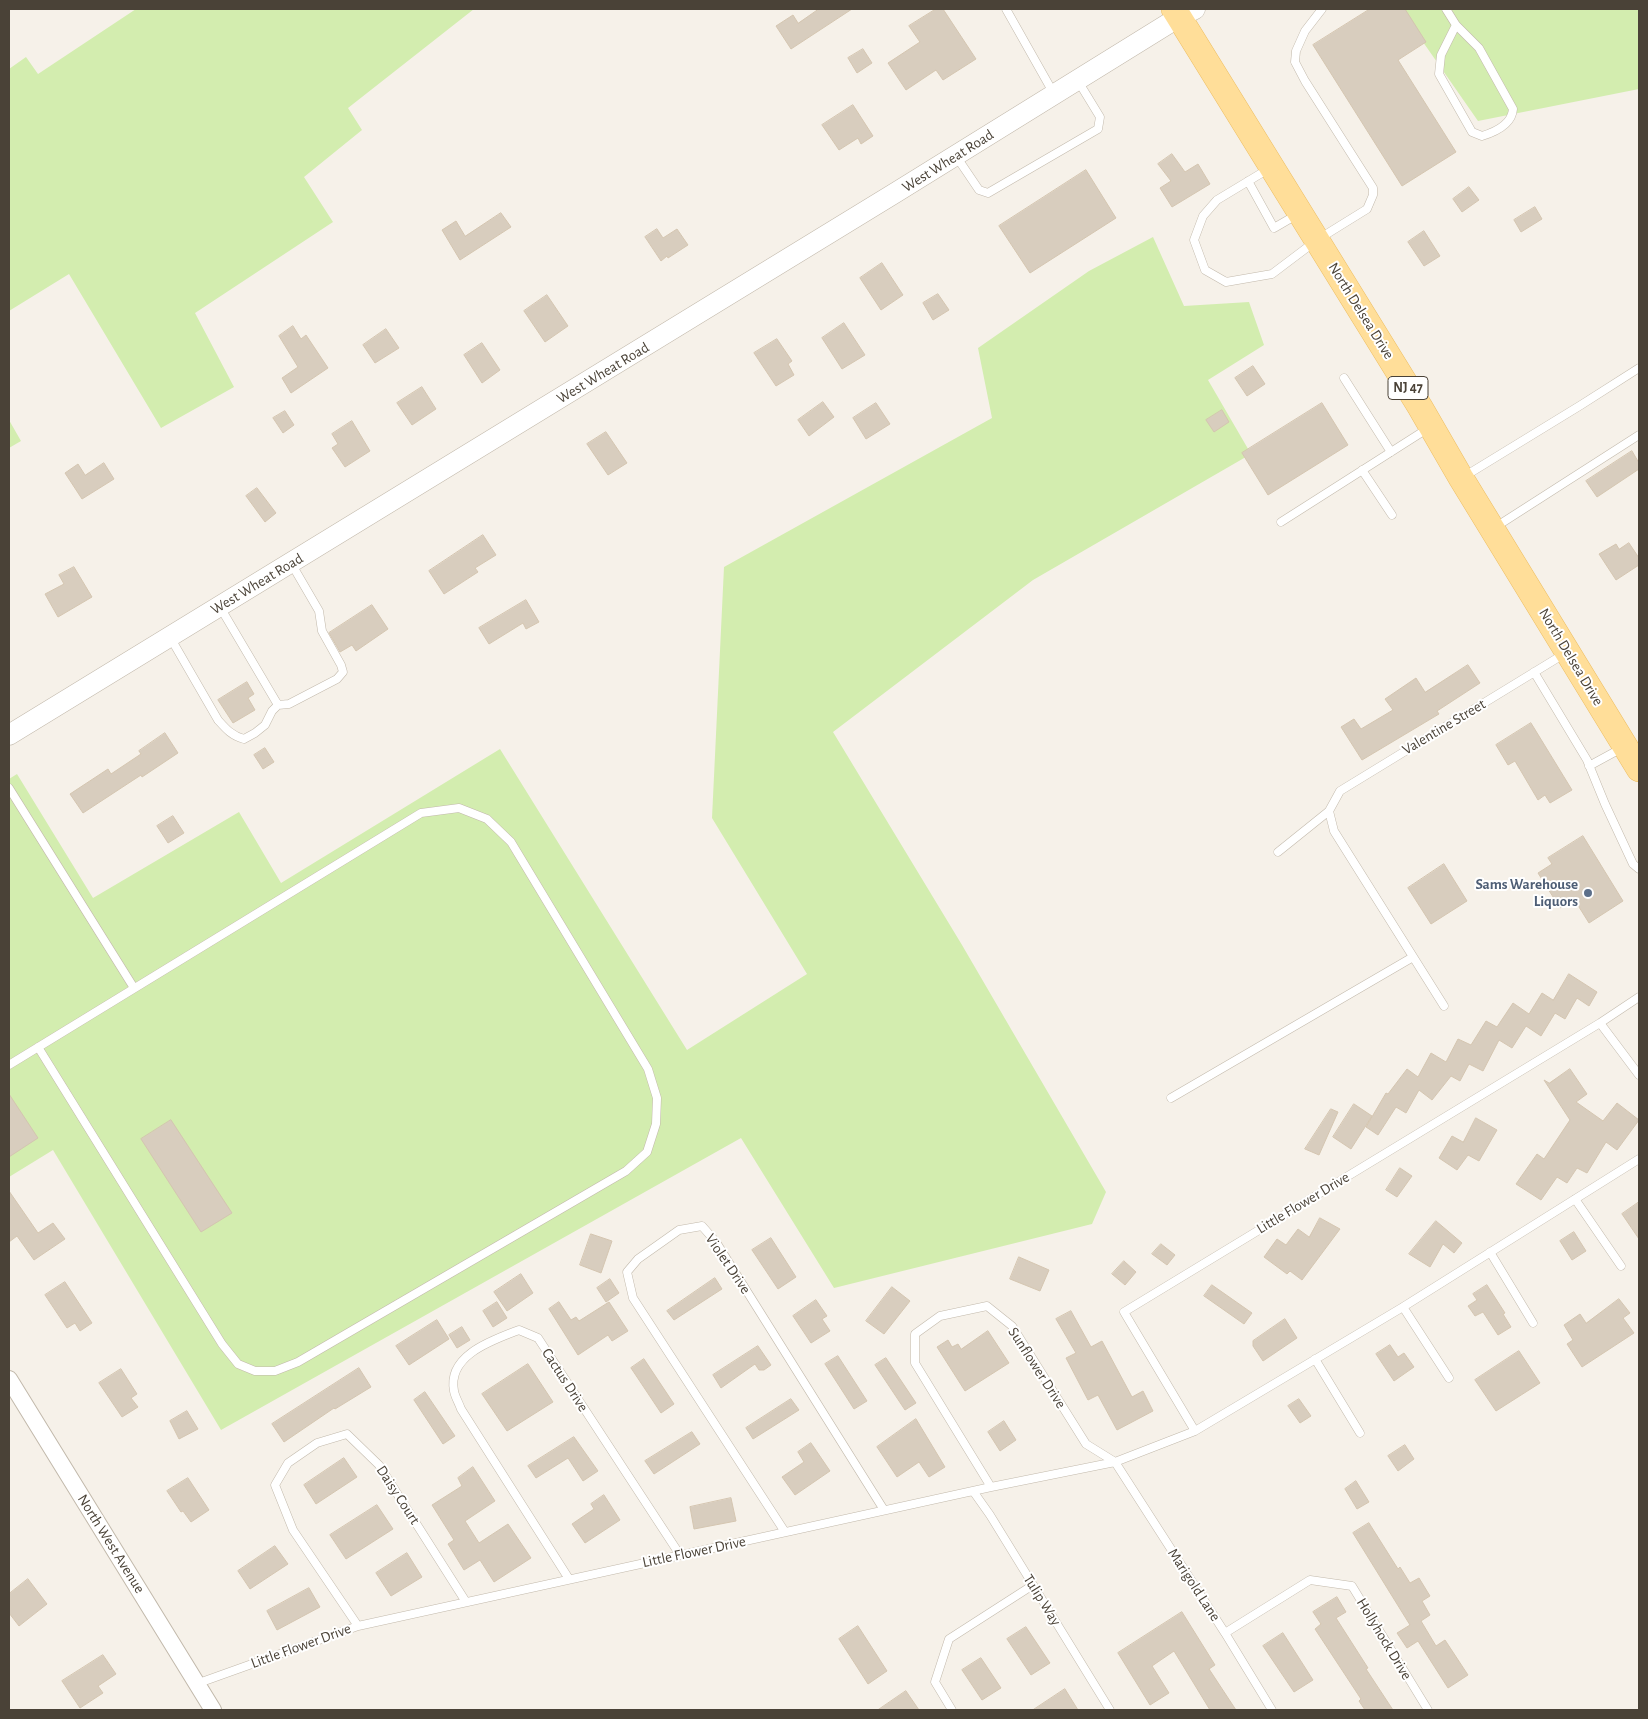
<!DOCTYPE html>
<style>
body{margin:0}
#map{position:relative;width:1648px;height:1719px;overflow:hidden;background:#f6f1e9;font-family:"Alegreya Sans",sans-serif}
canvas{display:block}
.frame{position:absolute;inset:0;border:10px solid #4a4237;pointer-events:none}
</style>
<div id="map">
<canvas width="1648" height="1719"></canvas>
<div class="frame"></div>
</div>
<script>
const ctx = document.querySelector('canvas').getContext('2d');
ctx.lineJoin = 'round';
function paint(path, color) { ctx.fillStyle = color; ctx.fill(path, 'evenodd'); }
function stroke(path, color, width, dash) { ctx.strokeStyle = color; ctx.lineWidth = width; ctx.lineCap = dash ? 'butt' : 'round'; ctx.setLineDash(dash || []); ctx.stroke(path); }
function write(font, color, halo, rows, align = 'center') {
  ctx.font = font + ' "Alegreya Sans",sans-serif'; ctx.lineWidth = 4; ctx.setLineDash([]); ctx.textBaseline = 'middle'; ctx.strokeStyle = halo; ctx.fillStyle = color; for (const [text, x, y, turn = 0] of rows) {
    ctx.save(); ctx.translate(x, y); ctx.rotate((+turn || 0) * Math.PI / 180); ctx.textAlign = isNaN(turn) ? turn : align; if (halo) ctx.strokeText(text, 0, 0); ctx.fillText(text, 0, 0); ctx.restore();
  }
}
paint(new Path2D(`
 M136 9H474L348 108 362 130 304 177 333 222 195 313 234 387 161 428 69 274 9 311V69L26 57 38 74Z
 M1400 9H1639V89L1478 121Z
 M1153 237 1184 306 1249 302 1264 345 1208 380 1251 454 1033 580 833 732 962 945 1106 1192 1092 1224 834 1288 741 1138 221 1430 53 1150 9 1177V779L17 774 93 898 239 812 281 883 500 749 687 1050 807 974 712 818 724 567 992 418 978 348 1089 271Z
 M9 420 21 441 9 448Z`), '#d3edaf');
const building = new Path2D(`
 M819 9H852L791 49 776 26 793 15 798 23Z
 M936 9H943L976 59 943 80 936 70 906 90 888 63 920 42 909 26Z
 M1370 9H1405L1426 42 1398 60 1456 152 1402 186 1313 45Z
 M863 49 872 63 857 73 848 58Z
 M853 105 873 136 861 144 858 138 839 150 822 125Z
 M1172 154 1185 172 1198 164 1210 184 1172 207 1160 188 1171 181 1158 164Z
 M1086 170 1116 218 1030 273 999 226Z
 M1469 187 1479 200 1462 212 1453 199Z
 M1535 207 1542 219 1521 232 1514 220Z
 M501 213 511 227 460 260 442 230 456 221 465 236Z
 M657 229 663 238 677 229 688 245 668 258 667 256 661 261 645 237Z
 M1424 231 1440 256 1424 266 1408 242Z
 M882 263 903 295 881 310 860 278Z
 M938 294 949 310 933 320 923 303Z
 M547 295 568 326 545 342 524 311Z
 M844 323 865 355 842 369 822 338Z
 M293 326 301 339 306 335 328 368 291 393 282 378 298 367 279 336Z
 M386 329 399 348 375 363 363 345Z
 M777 339 792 361 788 364 794 375 776 386 754 353Z
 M482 343 500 370 482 383 464 355Z
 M1253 366 1265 384 1247 396 1235 378Z
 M422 387 436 409 412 425 397 403Z
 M823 402 834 417 809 436 798 420Z
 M876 403 890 424 866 439 853 418Z
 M1322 403 1348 445 1268 495 1242 453Z
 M1222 410 1229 422 1214 432 1206 420Z
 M285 411 294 425 283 433 273 418Z
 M352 421 370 451 345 467 332 448 338 444 332 434Z
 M606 432 627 463 608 475 587 444Z
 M1632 451 1639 463V469L1597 497 1586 481Z
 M104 463 114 479 82 499 65 473 78 464 85 475Z
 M257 488 276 513 265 522 246 496Z
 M483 535 496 555 475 568 478 572 444 594 429 571Z
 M1629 543 1639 558V565L1616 580 1599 554 1616 544 1619 549Z
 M74 567 92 597 58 617 45 594 64 584 59 575Z
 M526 600 539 622 526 629 523 623 489 644 479 628Z
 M372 605 388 629 356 651 352 645 340 652 329 633Z
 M1468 665 1480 683 1437 711 1439 714 1362 760 1341 727 1354 719 1361 729 1393 710 1385 699 1416 678 1425 692Z
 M247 682 254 694 248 698 255 710 233 723 218 700Z
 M1531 723 1572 790 1550 803 1545 795 1538 800 1515 761 1508 765 1496 745Z
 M165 733 178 753 142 777 141 775 83 813 70 794 108 769 111 774 141 754 139 751Z
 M265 748 274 762 263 769 254 755Z
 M173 816 184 833 168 843 157 826Z
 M1583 836 1623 901 1589 923 1574 899 1560 908 1538 873 1552 864 1548 858Z
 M1444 864 1467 901 1431 924 1408 888Z
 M1569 974 1597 992 1589 1006 1577 998 1565 1019 1555 1013 1541 1036 1526 1026 1512 1048 1499 1040 1483 1071 1469 1064 1460 1081 1451 1076 1432 1100 1419 1090 1406 1113 1396 1107 1378 1135 1366 1127 1386 1093 1388 1094 1407 1069 1418 1077 1431 1053 1446 1062 1458 1039 1471 1045 1486 1021 1497 1027 1513 1003 1529 1014 1542 993 1553 1000Z
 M1570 1069 1587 1094 1576 1102 1603 1121 1617 1103 1639 1120 1617 1150 1606 1142 1587 1173 1577 1168 1567 1183 1557 1177 1541 1200 1516 1184 1537 1154 1544 1159 1570 1120 1544 1080 1549 1083Z
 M9 1094 38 1138 9 1157Z
 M1354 1104 1372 1116 1351 1149 1333 1137Z
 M1331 1109 1338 1112 1319 1155 1305 1149Z
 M1476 1118 1497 1130 1479 1161 1468 1155 1457 1170 1439 1158 1452 1136 1463 1142Z
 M171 1120 232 1213 201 1232 141 1139Z
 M1400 1168 1412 1176 1397 1197 1386 1190Z
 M9 1191 38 1233 53 1223 65 1239 34 1260 17 1236 9 1242Z
 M1639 1202V1239L1622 1214Z
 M1320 1218 1340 1229 1302 1280 1290 1271 1287 1274 1264 1257 1277 1239 1286 1245 1298 1229 1309 1237Z
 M1436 1221 1462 1243 1454 1253 1443 1244 1430 1267 1409 1254Z
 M1574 1232 1586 1251 1572 1260 1560 1241Z
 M591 1234 612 1241 601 1273 580 1265Z
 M771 1238 796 1277 778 1289 752 1250Z
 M1161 1244 1175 1255 1167 1265 1152 1254Z
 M1019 1257 1049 1270 1040 1291 1010 1279Z
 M1124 1261 1136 1272 1125 1285 1112 1274Z
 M521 1274 533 1293 507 1311 494 1292Z
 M715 1278 722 1289 674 1320 667 1311Z
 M610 1279 619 1293 606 1302 597 1288Z
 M65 1282 92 1323 80 1331 75 1323 67 1328 45 1295Z
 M1212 1285 1252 1313 1244 1324 1204 1296Z
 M1487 1285 1505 1313 1503 1314 1511 1327 1498 1335 1483 1312 1475 1316 1468 1306 1477 1300 1473 1294Z
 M892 1287 910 1301 884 1334 866 1321Z
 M1619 1299 1630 1313 1623 1318 1634 1333 1582 1367 1567 1344 1573 1340 1564 1325 1580 1314 1586 1323Z
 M816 1300 827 1316 822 1319 830 1331 811 1343 793 1316Z
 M497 1302 507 1318 493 1327 483 1311Z
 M559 1302 571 1320 576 1317 579 1321 609 1302 628 1331 612 1341 608 1335 578 1355 549 1309Z
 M1071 1311 1091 1347 1102 1341 1132 1397 1143 1391 1153 1411 1117 1430 1098 1395 1088 1400 1066 1358 1076 1353 1056 1319Z
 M1285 1319 1297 1338 1263 1361 1253 1346V1341Z
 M437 1320 449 1339 409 1365 396 1346Z
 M462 1327 470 1340 457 1348 449 1335Z
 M988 1331 1009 1363 965 1391 937 1347 948 1340 952 1347 958 1344 961 1349Z
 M1390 1345 1398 1357 1404 1353 1414 1367 1394 1381 1376 1354Z
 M758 1346 771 1365 764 1370H759L755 1364 721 1388 713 1375Z
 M1519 1351 1540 1383 1496 1411 1475 1380Z
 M838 1356 867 1401 854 1409 825 1364Z
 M886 1358 916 1403 905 1410 875 1365Z
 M644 1359 674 1404 661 1413 631 1368Z
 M528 1364 553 1402 507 1431 482 1394Z
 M359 1368 371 1387 335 1409 334 1408 284 1442 272 1424Z
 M121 1369 137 1394 131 1398 138 1407 122 1417 99 1383Z
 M425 1392 455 1436 443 1444 414 1400Z
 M791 1399 799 1410 753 1439 746 1428Z
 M1299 1399 1311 1416 1300 1423 1288 1406Z
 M187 1411 198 1429 179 1439 170 1421Z
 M916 1419 945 1467 929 1477 919 1462 897 1477 877 1447Z
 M1004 1421 1016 1440 1000 1451 988 1432Z
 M692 1432 700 1444 654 1474 645 1461Z
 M574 1437 598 1471 583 1481 568 1458 536 1478 528 1466Z
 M811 1443 830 1471 795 1495 782 1477 804 1462 798 1452Z
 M1405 1445 1414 1459 1398 1471 1388 1456Z
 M344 1458 357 1477 316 1504 304 1485Z
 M473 1467 495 1501 465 1521 479 1543 508 1524 531 1558 494 1582 480 1560 464 1570 448 1544 454 1540 432 1505 462 1486 458 1478Z
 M188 1478 209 1510 191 1522 183 1511 181 1512 167 1491Z
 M1356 1481 1369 1502 1357 1509 1345 1489Z
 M604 1495 620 1520 585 1543 572 1524 594 1509 591 1504Z
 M731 1498 736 1521 694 1529 690 1507Z
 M377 1505 393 1529 346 1559 330 1535Z
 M1369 1523 1398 1569 1400 1567 1410 1583 1419 1578 1430 1596 1422 1601 1430 1615 1421 1621 1436 1646 1445 1640 1468 1675 1448 1688 1418 1641 1407 1648 1397 1633 1410 1625 1353 1533Z
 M275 1546 288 1564 250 1589 238 1571Z
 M407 1553 422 1577 391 1596 376 1573Z
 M28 1579 47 1604 19 1626 9 1613V1594Z
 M309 1588 320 1607 277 1630 267 1611Z
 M1337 1597 1346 1612 1336 1618 1368 1668 1366 1669 1393 1710H1365L1359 1701 1361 1699 1315 1629 1321 1624 1313 1612Z
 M1182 1612 1215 1665 1209 1669 1236 1710H1210L1174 1651 1152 1666 1169 1693 1150 1705 1118 1653Z
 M858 1626 887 1671 868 1684 839 1639Z
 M1026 1627 1050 1663 1031 1675 1007 1639Z
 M1283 1633 1313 1680 1294 1692 1263 1646Z
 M103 1655 116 1674 98 1686 103 1693 80 1708 62 1681Z
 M981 1658 1001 1688 982 1700 962 1670Z
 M1065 1689 1078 1710H1033Z
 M906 1691 919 1710H878Z`);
paint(building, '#d8cdbe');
stroke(building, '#d4c5b0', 1);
const service = new Path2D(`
 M1006 9 1054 94
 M1446 9 1456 25 1479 48 1513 109C1512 124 1495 132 1482 136L1472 132 1439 74 1441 55 1456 25
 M956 156 979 190 988 193 1098 129 1100 117 1078 81
 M1270 168 1217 200 1203 216 1194 240 1205 270 1226 282 1272 274 1317 240 1367 209 1373 195V188L1305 81 1295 62 1296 51 1305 31 1322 9
 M1248 181 1274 228 1298 214
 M1344 378 1391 452
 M1362 470 1392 515
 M1465 476 1581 405 1639 368
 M1281 522 1427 429
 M1494 528 1639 435
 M220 607 278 705
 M170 637 218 720C226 729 232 736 244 739L255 733 265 725 272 711 278 705 289 704 337 679 343 672 341 665 322 631 319 611 291 563
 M1534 672 1587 760 1605 804 1633 864 1639 869
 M1589 766 1622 748
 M9 788 134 988
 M1278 852 1329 811
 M1444 1006 1334 831 1329 811 1340 791 1564 654
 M1600 1023 1639 1075
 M9 1065 421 813 459 808 487 819 511 842 648 1069 657 1098 656 1124 647 1152 626 1171 298 1362 275 1371H255L238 1364 222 1344 38 1047
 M1171 1098 1413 957
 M1575 1199 1621 1266
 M1490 1252 1533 1323
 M1403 1307 1449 1378
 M1315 1359 1360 1433
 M1195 1431 1124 1312 1600 1023 1639 997
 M991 1487 915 1363V1334L940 1316 987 1306 1012 1326 1086 1444 1115 1462 1225 1633 1272 1710
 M973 1491 990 1515 1110 1710
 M785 1532 633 1298 627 1272 638 1259 679 1230 702 1226 716 1242 884 1510
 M569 1579 461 1409C459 1403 455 1397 454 1391 447 1355 493 1340 519 1330L538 1338 680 1555
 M358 1626 293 1530 275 1485 288 1463 317 1443 347 1434 379 1465 466 1602
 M1225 1633 1310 1580 1352 1586 1428 1710
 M196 1684 358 1626 991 1487 1115 1462 1195 1431 1403 1307 1639 1159
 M952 1710 935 1682 949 1639 1033 1585`);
const minor = new Path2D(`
 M9 1379 213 1710`);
const tertiary = new Path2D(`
 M9 735 895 193 1179 17 1195 9`);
const primary = new Path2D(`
 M1174 9 1420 407 1461 478 1639 769`);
stroke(service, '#c2b9ab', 9);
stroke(minor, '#c2b9ab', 18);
stroke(tertiary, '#c2b9ab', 21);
stroke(primary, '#edbd60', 26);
stroke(service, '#fff', 8);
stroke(minor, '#fff', 16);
stroke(tertiary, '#fff', 20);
stroke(primary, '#ffde99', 25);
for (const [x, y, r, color] of [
 [1588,893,5,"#5c6f8a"]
]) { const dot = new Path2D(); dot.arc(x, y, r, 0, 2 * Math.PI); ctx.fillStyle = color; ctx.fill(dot); stroke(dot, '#fff', 2); }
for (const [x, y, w] of [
 [1408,388,40]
]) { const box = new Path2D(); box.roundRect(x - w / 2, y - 11.5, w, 23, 4); ctx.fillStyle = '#fff'; ctx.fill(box); stroke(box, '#4a4237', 1); }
write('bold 14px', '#4a4237', null, [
 ["NJ 47",1408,388]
]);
write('15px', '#4a4237', '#fff', [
 ["West Wheat Road",948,161,-32],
 ["North Delsea Drive",1361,311,58],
 ["West Wheat Road",603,373,-31],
 ["West Wheat Road",257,584,-31],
 ["North Delsea Drive",1571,657,59],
 ["Valentine Street",1444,727,-31],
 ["Little Flower Drive",1303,1203,-31],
 ["Violet Drive",728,1264,56],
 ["Sunflower Drive",1037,1368,57],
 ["Cactus Drive",565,1380,57],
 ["Daisy Court",398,1495,57],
 ["North West Avenue",111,1544,58],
 ["Little Flower Drive",694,1552,-12],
 ["Marigold Lane",1194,1585,57],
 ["Tulip Way",1042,1600,58],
 ["Hollyhock Drive",1384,1639,59],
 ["Little Flower Drive",301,1646,-20]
]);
write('bold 15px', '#4e5e75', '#fff', [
 ["Sams Warehouse",1578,884],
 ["Liquors",1578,901]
], 'right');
</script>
